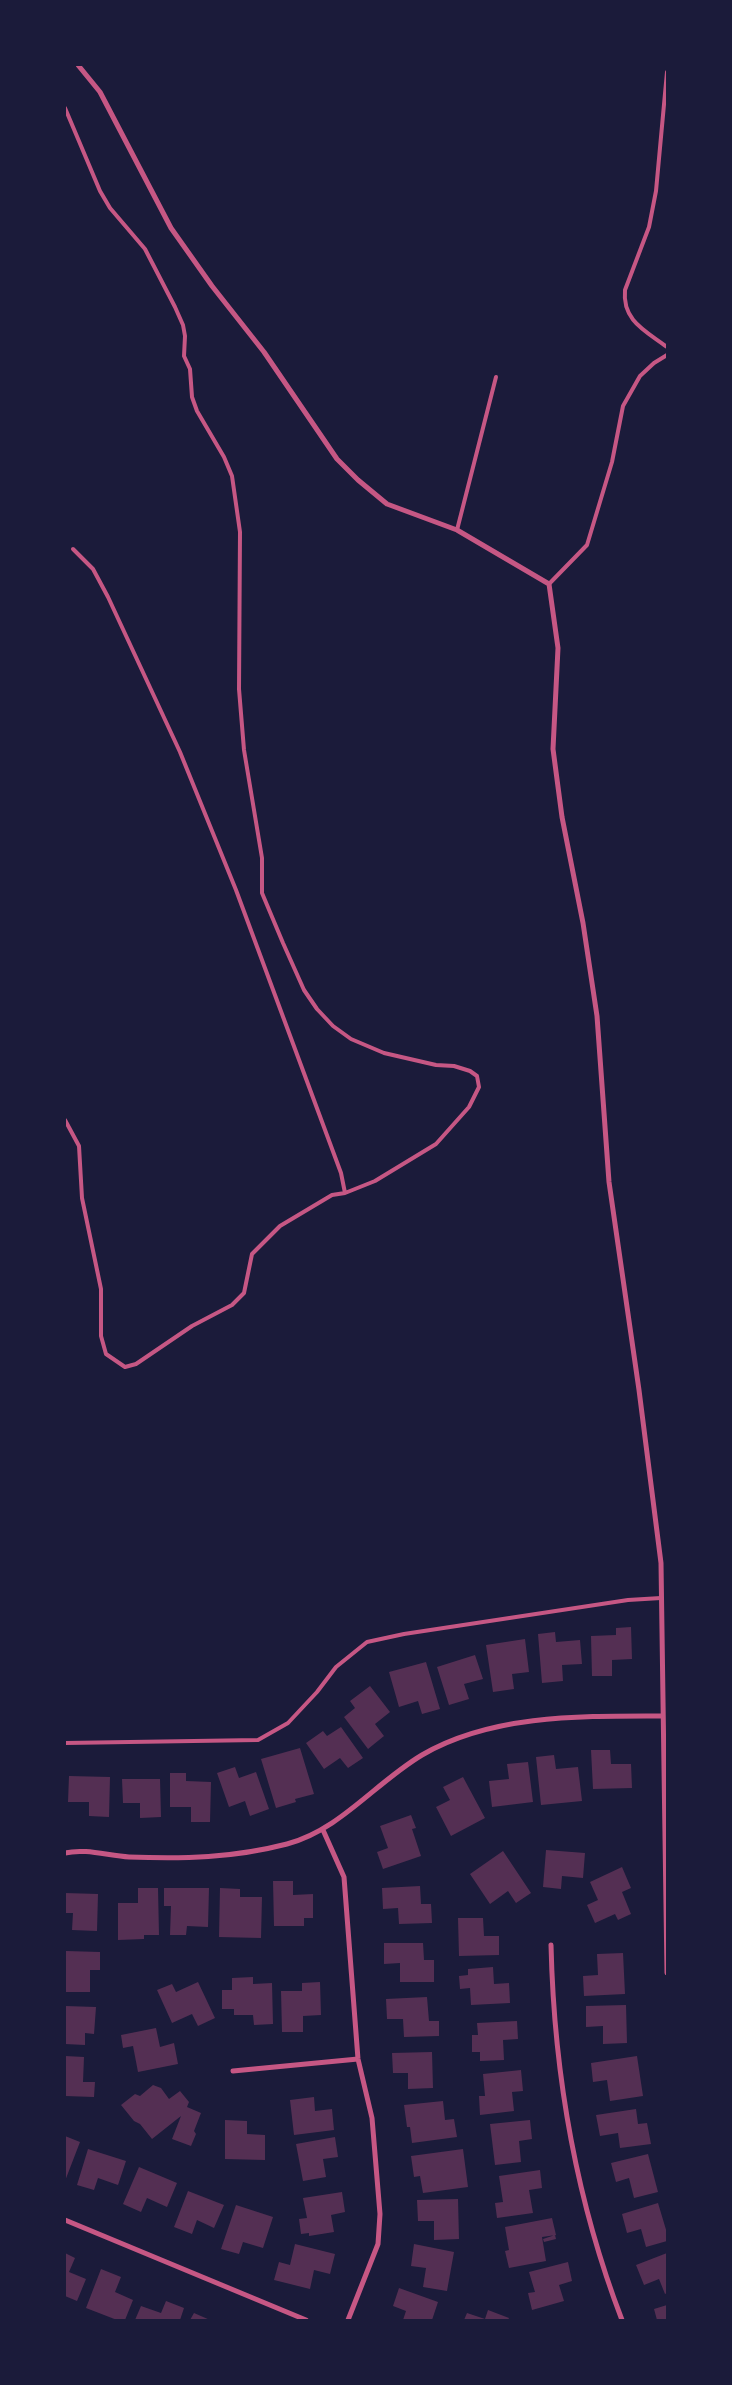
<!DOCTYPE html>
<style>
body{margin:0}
#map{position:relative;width:732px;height:2385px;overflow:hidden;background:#1b1b3a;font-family:"Asap Condensed",sans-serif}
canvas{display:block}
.frame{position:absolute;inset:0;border:66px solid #1b1b3a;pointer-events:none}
</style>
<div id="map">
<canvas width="732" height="2385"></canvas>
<div class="frame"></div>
</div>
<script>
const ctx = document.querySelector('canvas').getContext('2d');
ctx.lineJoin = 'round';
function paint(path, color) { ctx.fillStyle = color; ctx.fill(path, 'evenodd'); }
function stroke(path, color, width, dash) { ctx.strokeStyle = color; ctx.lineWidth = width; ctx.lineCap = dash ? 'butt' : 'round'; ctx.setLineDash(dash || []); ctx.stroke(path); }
paint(new Path2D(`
 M631 1627 632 1659 612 1660V1676H592L591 1636 616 1635V1628Z
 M555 1632 556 1642 580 1640 582 1664 562 1665 563 1681 542 1683 538 1634Z
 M525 1639 529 1672 512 1674 514 1689 493 1692 486 1645Z
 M475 1655 483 1679 464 1684 469 1699 449 1705 437 1667Z
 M426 1662 440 1709 422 1714 418 1701 399 1707 389 1672Z
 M370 1686 390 1712 375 1724 384 1736 368 1749 344 1717 355 1708 350 1701Z
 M341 1727 363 1758 348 1768 340 1758 324 1769 306 1743 323 1731 327 1736Z
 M300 1748 314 1794 295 1799 296 1802 276 1808 261 1759Z
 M591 1750H610L611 1764H631L632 1788 593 1789Z
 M554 1755 556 1769 578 1767 582 1801 541 1805 536 1757Z
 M528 1762 533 1802 492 1807 489 1781 509 1779 507 1764Z
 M235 1767 239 1778 256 1772 269 1809 250 1816 245 1801 229 1807 217 1773Z
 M170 1773H186V1781L211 1782 210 1822H191V1807H170Z
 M69 1776 110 1777 109 1817 89 1816V1802H68Z
 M463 1777 485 1818 451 1836 436 1807 450 1800 443 1787Z
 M122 1779H160L161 1817 140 1818V1803H123Z
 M411 1815 416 1828 412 1829 421 1856 383 1869 377 1852 388 1848 380 1826Z
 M546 1850 585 1853 583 1878 562 1876 561 1889 543 1887Z
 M503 1851 531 1893 516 1903 508 1891 490 1904 470 1874Z
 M622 1867 631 1888 622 1892 631 1914 618 1920 615 1914 595 1923 587 1905 598 1900 590 1882Z
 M273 1881H293V1895L313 1894V1918H304V1926H274Z
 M420 1886 421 1904H431L432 1923 399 1924 398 1908 383 1909 382 1888Z
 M138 1888H158L159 1935H144V1939L118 1940V1903H138Z
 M164 1888H209L208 1927 187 1926 186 1935H170L171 1906H164Z
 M220 1888 240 1889V1897H262L261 1938 219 1937Z
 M65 1893 98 1894 97 1931 72 1930 73 1913H65Z
 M458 1918H483L484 1936H499V1955L459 1956Z
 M384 1943H423L424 1960H434V1982H400V1963L384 1964Z
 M66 1951 100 1952V1970H90V1992H65Z
 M623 1953 625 1994 584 1996 583 1976 598 1975 597 1954Z
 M493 1967 494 1984 509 1983 510 2003 471 2005 470 1988 460 1989 459 1976 468 1975V1969Z
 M253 1977V1984L272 1983 273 2024 254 2025 253 2015H234V2009H222V1990H232V1978Z
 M198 1982 215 2018 198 2026 192 2014 172 2023 157 1990 172 1984 176 1992Z
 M320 1982 321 2015 303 2016V2032H282L281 1991H302V1983Z
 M427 1997 429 2021H439V2036L404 2037 403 2019H387L386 1999Z
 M626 2005 627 2043 603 2044V2026L586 2027V2006Z
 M65 2006 96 2007 94 2034 85 2033V2045L65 2044Z
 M517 2021 518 2039 503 2040 504 2060 480 2061V2052H472V2035H478L477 2023Z
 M156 2028 160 2047 174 2043 178 2064 138 2072 133 2046 123 2048 121 2035Z
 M432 2052 433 2088 408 2089V2073H393L392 2053Z
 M65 2056 84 2057 83 2082H95L94 2097 65 2096Z
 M637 2056 643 2096 610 2101 607 2080 593 2082 591 2063Z
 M521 2070 523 2091 512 2092 514 2111 480 2115 479 2096H485L483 2074Z
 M153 2085 161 2088 169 2099 180 2091 189 2102 187 2107 201 2113 194 2131 196 2134 191 2146 172 2139 181 2116 152 2139 140 2124 134 2121 121 2105 135 2094 140 2096Z
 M314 2097 315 2111 332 2109 334 2130 294 2135 290 2100Z
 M443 2101 445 2120 454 2119 457 2137 412 2143 410 2127H407L404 2105Z
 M636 2109 638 2124 647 2123 651 2144 620 2148 618 2133 600 2136 596 2115Z
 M225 2120 247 2121V2134L265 2135V2160L225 2159Z
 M530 2120 532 2139 519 2141 521 2162 495 2165 490 2124Z
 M65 2136 80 2142 65 2181Z
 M335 2137 338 2157 323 2159 326 2177 303 2181 296 2144Z
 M88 2149 126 2161 118 2185 98 2178 94 2190 77 2185Z
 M463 2149 468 2187 423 2193 420 2176 414 2177 411 2156Z
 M648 2154 658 2192 634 2198 629 2178 616 2182 611 2163Z
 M139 2167 177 2183 167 2207 147 2198 141 2212 123 2204Z
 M540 2170 542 2188 529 2190 533 2213 497 2218 495 2203 503 2202 499 2176Z
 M188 2191 224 2205 214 2228 197 2220 192 2234 174 2227Z
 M342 2192 345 2212 331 2215 334 2232 309 2236V2233L301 2234 299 2219 307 2218 303 2198Z
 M458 2199 459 2239 434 2240V2221H418L417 2200Z
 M658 2203 667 2233V2241L646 2247 641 2229 627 2233 622 2214Z
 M236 2205 273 2217 263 2248 243 2242 239 2254 221 2249Z
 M552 2218 556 2235 542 2237 546 2261 509 2268 505 2251 509 2250 505 2227Z
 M555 2235 556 2239 544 2242 543 2239Z
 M295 2244 335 2254 330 2274 314 2270 310 2289 274 2280 279 2262 290 2265Z
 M414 2244 454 2252 447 2291 423 2287 426 2268 411 2266Z
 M65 2253 75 2258 69 2272 86 2279 77 2301 65 2296Z
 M667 2253V2293L665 2294 659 2279 644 2285 636 2265Z
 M568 2262 572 2281 559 2285 564 2301 532 2310 528 2293 535 2292 529 2272Z
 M101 2269 121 2277 115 2292 133 2300 125 2320H117L86 2308Z
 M399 2288 438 2302 432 2320H403L406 2311 393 2306Z
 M166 2301 184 2308 180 2320H135L141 2306 161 2313Z
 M667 2305V2320H657L654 2309Z
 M488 2310 509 2318 508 2320H464L467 2313 485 2319Z
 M194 2313 210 2320H190Z`), '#542f53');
stroke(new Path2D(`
 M667 72 656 191 649 227 625 290C622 321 646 331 667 347
 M65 108 100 191 110 208 145 249 175 307 183 325 185 336 184 356 190 369 192 397 197 411 224 457 232 476 240 532 239 689 244 750 262 858V893L283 943 304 990 317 1009 333 1026 351 1039 384 1053 436 1065 454 1066 470 1071 477 1076 479 1087 469 1107 436 1144 375 1181 345 1193 332 1195 280 1226 252 1254 244 1293 232 1305 192 1326 136 1364 125 1367 106 1354 101 1336V1289L82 1198 79 1146 65 1120
 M457 530 496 377
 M73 549 93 569 108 597 180 752 236 890 341 1173 345 1193
 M549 584 587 545 612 462 623 406 640 376 654 363 667 355
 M65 1743 258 1740 288 1723 317 1692 336 1667 367 1642 404 1634 628 1600 661 1598`), '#c65784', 4);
stroke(new Path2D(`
 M78 65 100 92 171 228 212 286 264 352 337 459 358 480 387 504 457 530 549 584 558 648 553 749 562 817 583 923 597 1016 609 1182 639 1390 661 1563 667 1973
 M323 1830 344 1877 358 2059 372 2118 380 2214 378 2244 348 2320
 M65 1853C85 1848 109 1856 129 1857 184 1859 233 1858 287 1844 340 1830 375 1783 422 1755 492 1714 583 1716 662 1716
 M551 1945C554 2073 576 2200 622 2320
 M233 2071 358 2059
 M65 2220 306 2320`), '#c65784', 5);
</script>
